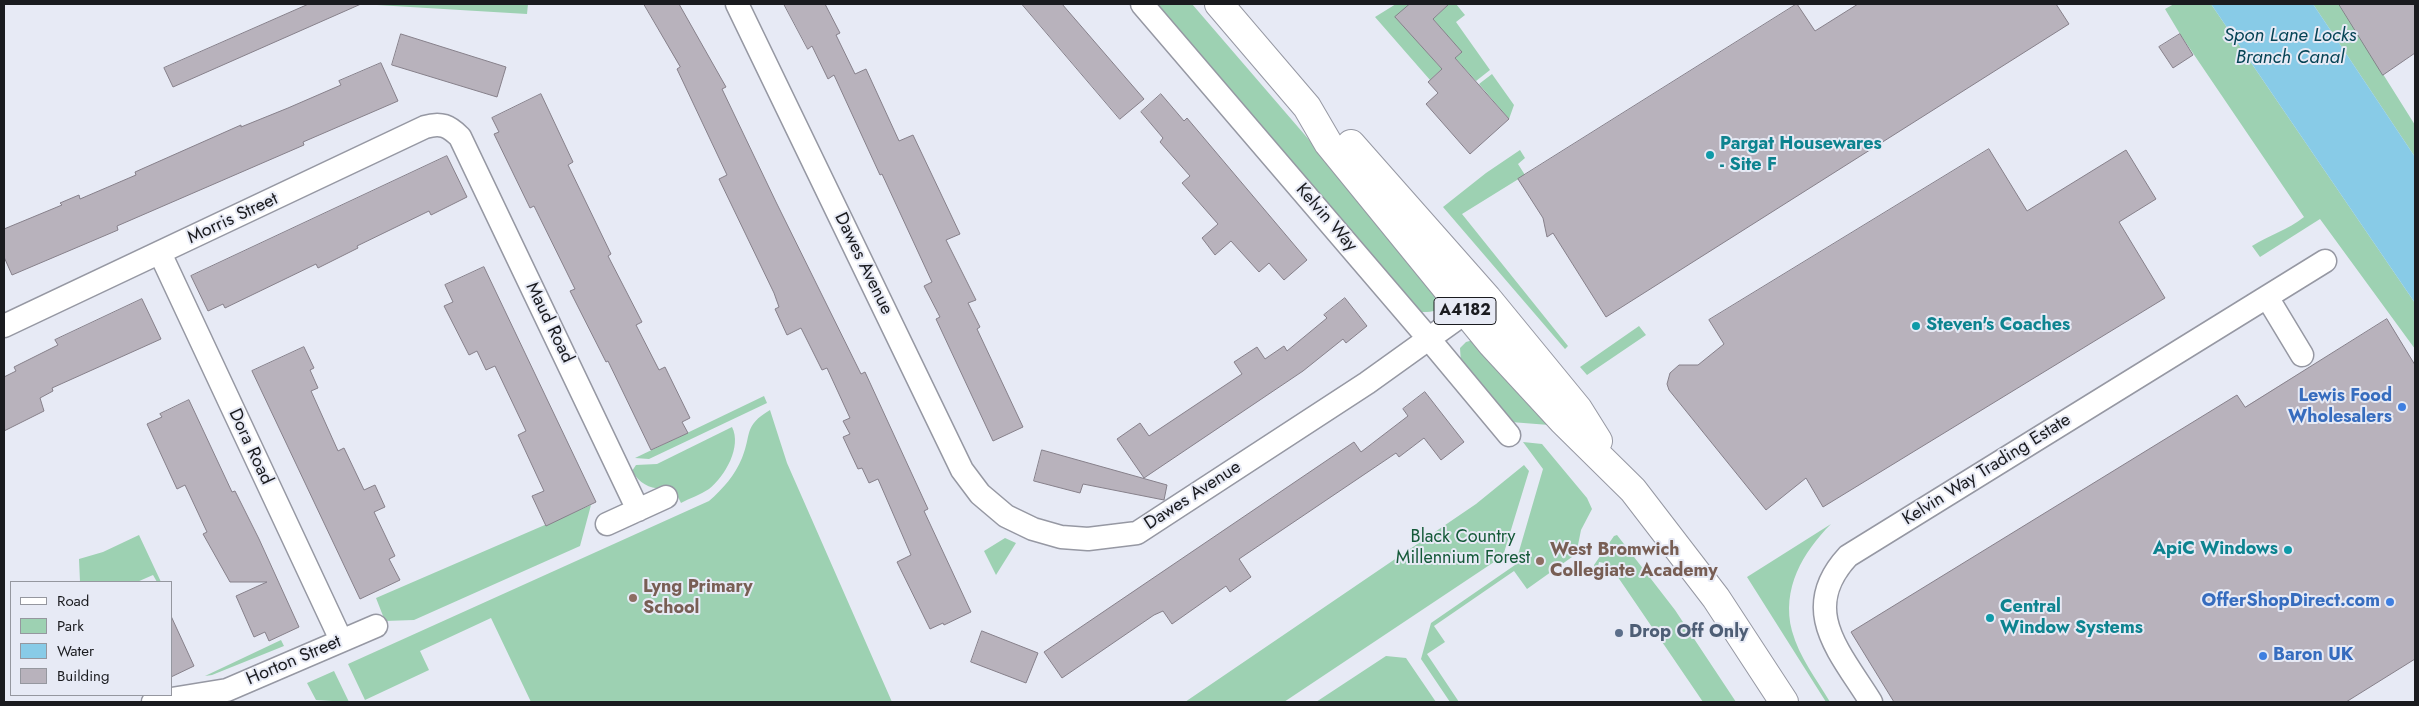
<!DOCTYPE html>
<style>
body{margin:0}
#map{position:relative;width:2419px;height:706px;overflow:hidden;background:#e7eaf5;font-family:Jost,sans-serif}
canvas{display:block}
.frame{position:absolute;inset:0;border:5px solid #1a1b1f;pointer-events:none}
.legend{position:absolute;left:10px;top:581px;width:162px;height:115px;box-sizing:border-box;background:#e7eaf5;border:1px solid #95979f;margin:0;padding:6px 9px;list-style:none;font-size:15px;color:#1a1b1f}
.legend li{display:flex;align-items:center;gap:10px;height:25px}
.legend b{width:25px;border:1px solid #95979f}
</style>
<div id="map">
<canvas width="2419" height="706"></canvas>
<div class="frame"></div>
<ul class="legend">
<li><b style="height:6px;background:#fff"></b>Road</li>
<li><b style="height:14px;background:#9dd1b2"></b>Park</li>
<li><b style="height:14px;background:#88cbe7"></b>Water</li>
<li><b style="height:14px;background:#b8b2bc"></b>Building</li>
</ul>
</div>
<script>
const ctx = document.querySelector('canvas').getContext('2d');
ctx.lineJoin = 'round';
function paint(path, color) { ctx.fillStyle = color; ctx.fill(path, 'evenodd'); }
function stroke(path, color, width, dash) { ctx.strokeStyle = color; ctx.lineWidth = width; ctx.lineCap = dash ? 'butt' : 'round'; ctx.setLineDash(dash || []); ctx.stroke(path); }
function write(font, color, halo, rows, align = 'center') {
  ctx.font = font + ' Jost,sans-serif'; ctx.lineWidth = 4; ctx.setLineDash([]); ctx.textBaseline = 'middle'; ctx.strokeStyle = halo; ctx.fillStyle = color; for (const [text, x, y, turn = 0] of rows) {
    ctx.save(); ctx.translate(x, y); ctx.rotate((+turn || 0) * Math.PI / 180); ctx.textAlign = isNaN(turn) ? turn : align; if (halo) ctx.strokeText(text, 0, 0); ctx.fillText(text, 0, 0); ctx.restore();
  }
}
paint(new Path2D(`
 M360 4H528L527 14Z
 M1155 4H1192L1441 293 1443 302C1438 313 1430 312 1419 312Z
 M1396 4H1410L1396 17 1442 69 1430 80 1375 17Z
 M1449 4H1456L1465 15 1456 22 1490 70 1476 81 1455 58 1461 52 1433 19Z
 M2174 4H2211L2415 303V349L2320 219 2260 257 2252 246C2269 235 2288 230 2304 217L2180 34 2165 9Z
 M2313 4H2339L2415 125V157Z
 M1492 74 1514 105 1509 119 1479 84Z
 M1520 150 1525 158 1518 164 1525 175 1462 214 1568 346 1565 349 1443 207 1486 173Z
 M1639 326 1646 335 1587 375 1580 367Z
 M1473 340 1549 425 1511 422 1461 363 1460 348 1466 342Z
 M764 396 767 403 649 459 635 458Z
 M770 410 787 463 892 702H531L491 618 420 651 429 670 365 700 348 664 709 501C723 489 735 475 742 458 752 434 743 426 770 410Z
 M732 427C742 447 725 476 709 489 700 495 690 498 681 503L673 487C655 491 642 487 632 471L636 465 657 464Z
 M1523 442 1542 444 1587 498 1592 509 1581 530 1577 550 1572 557 1527 589 1514 571 1434 626 1445 642 1427 654 1459 702H1450L1421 659 1431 623 1515 565 1543 469Z
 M1524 465 1529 471 1503 556 1284 702H1185L1476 504Z
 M591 505 580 546 414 620 385 621 376 598Z
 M1831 524C1803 552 1781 589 1792 631 1799 657 1817 680 1830 702H1826L1747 577Z
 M139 535 161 582H157L153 575 137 582H80L79 559 103 552Z
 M1617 535 1675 610 1736 702H1703L1609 564 1599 562 1595 580 1594 565 1614 536Z
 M1005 538 1016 543 996 575 984 551Z
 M281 640 284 646 212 675 205 676Z
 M1386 656 1406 658 1436 702H1316Z
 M334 671 349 702 316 700 307 683Z`), '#9dd1b2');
paint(new Path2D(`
 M2211 4H2313L2415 157V303Z`), '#88cbe7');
const building = new Path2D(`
 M309 4H361L173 87 164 68Z
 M644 4H679L726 87 722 89 776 202 861 374 865 372 928 509 924 511 971 612 944 625 943 623 930 629 897 562 911 555 878 479 869 483 862 468 858 469 843 437 850 434 843 421 850 418 827 368 822 370 801 328 787 335 775 309 779 307 774 293 719 179 727 175 677 69 680 67Z
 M784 4H825L840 33 836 35 855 74 866 69 899 141 913 135 960 234 946 240 976 300 968 303 980 327 977 329 1023 427 993 441 936 319 940 317 924 286 932 282 882 174 880 175 834 75 828 79 812 46 808 49Z
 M1022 4H1062L1144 99 1120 119Z
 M1410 4H1449L1433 19 1462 52 1455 58 1509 119 1470 154 1426 104 1438 93 1428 82 1442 69 1395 17Z
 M1797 4 1815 31 1858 4H2056L2069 24 1606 317 1553 233 1547 237 1543 218 1518 179Z
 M2339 4H2415V53L2383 75Z
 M401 34 506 67 497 97 392 65Z
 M2180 34 2193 55 2173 68 2159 47Z
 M381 63 398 101 303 142 304 145 117 226 118 230 12 275 4 257V229L62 205 60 203 79 195 80 199 136 175 135 172 241 125V127L288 108 341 85 339 81Z
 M541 94 573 162 568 165 611 254 608 256 642 322 636 325 659 370 665 367 690 418 682 422 688 433 651 450 608 361 606 362 570 291 575 289 534 206 530 208 494 134 499 132 492 118Z
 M1161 94 1184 121 1187 118 1307 260 1284 280 1269 263 1259 272 1231 241 1215 255 1202 238 1218 224 1182 183 1190 176 1160 142 1163 138 1141 112Z
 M1989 149 2027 211 2126 150 2156 199 2119 222 2165 298 1823 507 1806 478 1766 510 1669 390 1667 384 1670 373 1679 365H1698L1724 344 1709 320Z
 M447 156 467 197 431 215 429 211 357 246 358 248 318 268 316 264 225 308 223 304 208 311 191 276Z
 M484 267 596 502 546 526 532 496 544 491 518 435 526 431 516 410 495 366 486 370 477 351 469 355 444 306 453 302 445 285Z
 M1345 298 1367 326 1346 343 1343 339 1303 371 1144 478 1117 439 1140 423 1149 436 1242 374 1234 362 1257 347 1265 359 1284 346 1287 351 1327 318 1324 315Z
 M142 299 161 339 52 388 53 391 40 398 44 411 4 431V377L16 371 14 367 58 345 55 340Z
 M2387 319 2415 365V659L2346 702H1894L1851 632 2237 395 2245 407Z
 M304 347 314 368 310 370 318 388 311 391 338 451 344 448 364 490 375 485 385 507 374 512 395 556 389 559 400 580 360 599 252 371Z
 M1425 392 1464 442 1441 460 1424 438 1399 457 1396 453 1239 559 1251 577 1230 592 1226 586 1172 624 1163 611 1154 615 1062 678 1044 652 1354 442 1361 452 1408 416 1403 409Z
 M189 400 232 492 235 491 259 539 299 627 269 641 265 632 254 637 236 596 267 582H230L203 534 207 532 185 485 177 489 147 424 162 417 160 414Z
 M1042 450 1167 485 1164 500 1083 484 1080 493 1034 481Z
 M171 616 194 666 171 677Z
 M982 631 1038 653 1026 683 971 662Z`);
paint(building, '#b8b2bc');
stroke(building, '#86808a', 1);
const street = new Path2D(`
 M737 4 962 470 980 494 1006 516 1033 529 1061 537 1088 539 1137 533 1367 383 1466 312 1472 300 1469 297
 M1142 4 1429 339 1509 435
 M160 253 341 640
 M2267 297 2302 355
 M4 326 425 127C441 122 449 126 460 137L638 510
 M607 524 666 497
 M153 702 227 690 376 626
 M1871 702C1840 652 1798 610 1848 556L2325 261`);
const primary = new Path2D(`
 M1219 4 1307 107 1328 143 1491 343 1563 421 1633 490 1716 598 1784 702
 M1351 144 1487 298 1578 409 1598 441`);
stroke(street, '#9698a3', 25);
stroke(primary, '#9698a3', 30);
stroke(street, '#fff', 22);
stroke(primary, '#fff', 28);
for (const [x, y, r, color] of [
 [1710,155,5,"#0f9aa8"],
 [1916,326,5,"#0f9aa8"],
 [2402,407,5,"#3f7fe0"],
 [2288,550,5,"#0f9aa8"],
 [1540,561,5,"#8d6e63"],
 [633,598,5,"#8d6e63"],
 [2390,602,5,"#3f7fe0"],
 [1990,618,5,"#0f9aa8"],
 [1619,633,5,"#5c6f8a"],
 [2263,656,5,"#3f7fe0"]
]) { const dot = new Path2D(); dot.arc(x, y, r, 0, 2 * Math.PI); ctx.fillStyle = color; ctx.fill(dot); stroke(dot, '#e7eaf5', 2); }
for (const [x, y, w] of [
 [1465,311,62]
]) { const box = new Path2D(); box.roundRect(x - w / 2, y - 13.5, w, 27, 4); ctx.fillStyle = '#e7eaf5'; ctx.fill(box); stroke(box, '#1a1b1f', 1); }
write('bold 16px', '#1a1b1f', null, [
 ["A4182",1465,311]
]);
write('bold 18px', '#0d838f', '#e7eaf5', [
 ["Pargat Housewares",1720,145],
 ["- Site F",1720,166],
 ["Steven's Coaches",1926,326],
 ["ApiC Windows",2278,550,"right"],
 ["Central",2000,608],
 ["Window Systems",2000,629]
], 'left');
write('18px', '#1a1b1f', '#e7eaf5', [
 ["Kelvin Way",1326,218,49],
 ["Morris Street",233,219,-25],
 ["Dawes Avenue",863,264,64],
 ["Maud Road",549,323,64],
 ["Dora Road",250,447,65],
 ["Kelvin Way Trading Estate",1987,470,-32],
 ["Dawes Avenue",1193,496,-33],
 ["Horton Street",294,661,-23]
]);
write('bold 18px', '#366cbe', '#e7eaf5', [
 ["Lewis Food",2392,397],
 ["Wholesalers",2392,418],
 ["OfferShopDirect.com",2380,602],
 ["Baron UK",2273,656,"left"]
], 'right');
write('18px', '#145938', '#e7eaf5', [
 ["Black Country",1463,538],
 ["Millennium Forest",1463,559]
]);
write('bold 18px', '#785e54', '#e7eaf5', [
 ["West Bromwich",1550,551],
 ["Collegiate Academy",1550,572],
 ["Lyng Primary",643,588],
 ["School",643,609]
], 'left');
write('bold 18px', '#4e5e75', '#e7eaf5', [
 ["Drop Off Only",1629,633]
], 'left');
write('italic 19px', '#064456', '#e7eaf5', [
 ["Spon Lane Locks",2290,36],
 ["Branch Canal",2290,58]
]);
</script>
